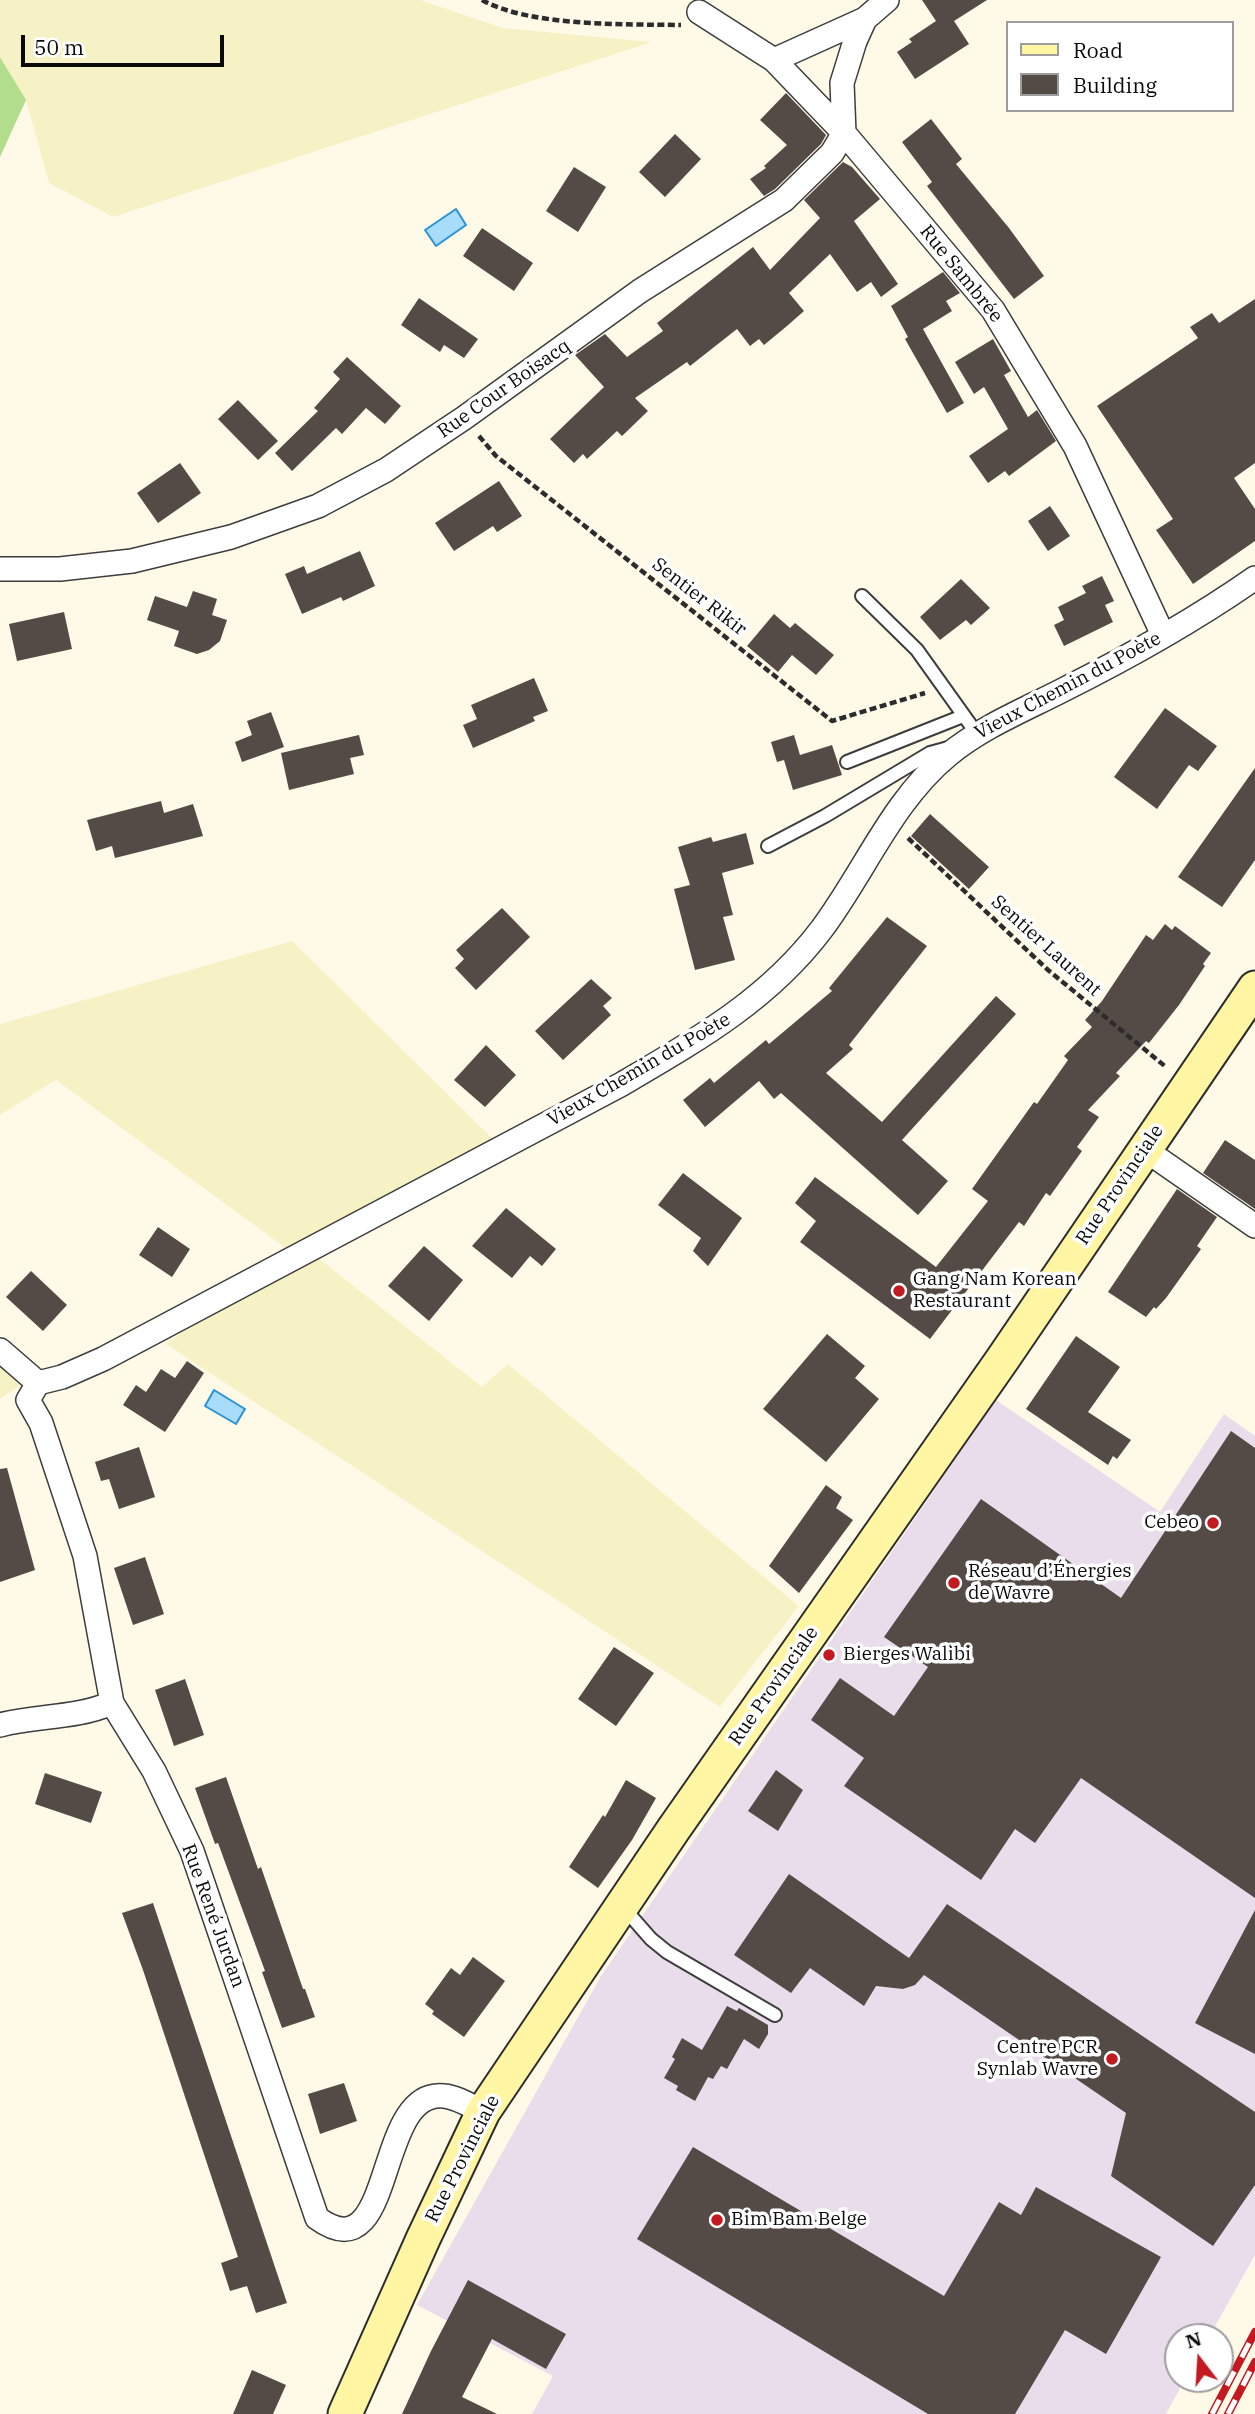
<!DOCTYPE html>
<meta charset="utf-8">
<style>
body{margin:0}
#map{position:relative;width:1255px;height:2414px;overflow:hidden;background:#fffae8;font-family:"IBM Plex Serif",serif}
canvas{display:block}
.legend{position:absolute;left:1006px;top:21px;width:228px;height:91px;box-sizing:border-box;background:#fff;border:2px solid #9d9d9d;margin:0;padding:9px 12px;list-style:none;font-size:21px;color:#0a0a0a}
.legend li{display:flex;align-items:center;gap:14px;height:35px}
.legend b{width:35px;border:2px solid #9d9d9d}
.north{position:absolute;left:1164px;top:2323px;width:70px;height:70px;box-sizing:border-box;background:#fff;border:2px solid #9d9d9d;border-radius:50%;rotate:343deg;font-size:19px;font-weight:700;line-height:28px;text-align:center;color:#0a0a0a}
.north::after{content:'';display:block;margin:auto;width:24px;height:32px;background:#c31a22;clip-path:polygon(50% 0,100% 100%,50% 72%,0 100%)}
.scale{position:absolute;left:21px;top:35px;width:203px;height:32px;box-sizing:border-box;border:4px solid #0a0a0a;border-top:0;padding-left:9px;font-size:21px;line-height:24px;white-space:nowrap;color:#0a0a0a;-webkit-text-stroke:5px #fff;paint-order:stroke}
</style>
<div id="map">
<canvas width="1255" height="2414"></canvas>
<ul class="legend">
<li><b style="height:9px;background:#fff5a3"></b>Road</li>
<li><b style="height:19px;background:#544b46"></b>Building</li>
</ul>
<div class="north">N</div>
<div class="scale">50 m</div>
</div>
<script>
const ctx = document.querySelector('canvas').getContext('2d');
ctx.lineJoin = 'round';
function paint(path, color) { ctx.fillStyle = color; ctx.fill(path, 'evenodd'); }
function stroke(path, color, width, dash) { ctx.strokeStyle = color; ctx.lineWidth = width; ctx.lineCap = dash ? 'butt' : 'round'; ctx.setLineDash(dash || []); ctx.stroke(path); }
function write(font, color, halo, rows, align = 'center') {
  ctx.font = font + ' "IBM Plex Serif",serif'; ctx.lineWidth = 7; ctx.setLineDash([]); ctx.textBaseline = 'middle'; ctx.strokeStyle = halo; ctx.fillStyle = color; for (const [text, x, y, turn = 0] of rows) {
    ctx.save(); ctx.translate(x, y); ctx.rotate((+turn || 0) * Math.PI / 180); ctx.textAlign = isNaN(turn) ? turn : align; if (halo) ctx.strokeText(text, 0, 0); ctx.fillText(text, 0, 0); ctx.restore();
  }
}
paint(new Path2D(`
 M996 1400 1160 1512 1224 1414 1255 1436V2255L1209 2337H1178V2379H1185L1166 2414H532L553 2376 417 2305 601 1976Z`), '#e9ddeb');
paint(new Path2D(`
 M0 0H420L503 28 652 42 113 217 49 183 26 100 0 57Z
 M292 941 493 1139 299 1243 482 1387 508 1364 799 1606 720 1707 166 1344 291 1252 56 1080 0 1115V1024Z
 M0 1337 37 1374 0 1399Z`), '#f7f2c6');
paint(new Path2D(`
 M0 57 26 100 0 157Z`), '#b1dd8d');
const water = new Path2D(`
 M456 209 466 225 436 246 425 230Z
 M214 1390 245 1409 236 1424 205 1406Z`);
paint(water, '#a8dcfb');
stroke(water, '#2a92d7', 2);
paint(new Path2D(`
 M922 0H987L954 21 969 44 915 79 897 52 912 42 909 39 936 21Z
 M786 93 826 135 821 144 775 189 764 196 750 179 766 168 764 166 787 145 760 120Z
 M931 119 962 159 956 164 1009 228 1044 276 1014 299 927 186 932 182 902 142Z
 M675 134 701 159 665 197 639 172Z
 M843 162 852 167 880 199 854 221 898 284 881 297 871 282 857 292 830 254 789 293 804 311 787 326 764 345 759 339 750 346 737 329 690 366 687 362 635 398 648 411 622 436 617 431 587 459 583 454 574 463 550 439 604 387 575 355 605 334 627 357 663 331 657 323 753 247 770 270 820 218 804 200Z
 M574 167 606 187 578 232 546 211Z
 M482 228 533 263 514 291 463 256Z
 M943 272 960 293 946 301 952 311 923 329 964 403 947 413 905 339 908 337 891 306Z
 M419 298 478 339 464 358 444 345 440 352 401 325Z
 M1255 299V463L1234 478 1255 509V541L1193 584 1156 530 1173 519 1097 406 1198 338 1190 327 1212 313 1219 323Z
 M993 339 1011 371 1004 375 1028 417 1037 410 1056 441 1009 476 1005 471 988 483 969 456 1008 429 984 387 974 394 955 362Z
 M347 357 401 406 385 424 366 408 342 434 336 428 292 471 275 453 318 411 314 408 340 379 333 372Z
 M238 400 278 441 258 460 218 419Z
 M180 463 201 493 158 523 137 493Z
 M499 481 522 516 497 532 493 526 454 551 435 523Z
 M1050 506 1070 536 1048 551 1028 521Z
 M360 551 375 586 343 601 341 597 302 614 285 574 304 566 307 574Z
 M1102 576 1114 601 1105 605 1113 622 1064 646 1054 625 1064 620 1058 607 1086 593 1082 586Z
 M961 579 990 608 971 625 966 620 940 640 920 617Z
 M193 591 217 599 212 615 227 620 220 641 209 650 197 654 174 646 179 631 147 620 155 596 187 607Z
 M64 612 72 649 17 661 9 624Z
 M774 614 790 628 795 623 834 655 816 675 792 655 778 672 747 646Z
 M534 678 548 711 533 717 535 721 473 748 463 725 477 719 471 705Z
 M1165 708 1217 746 1198 771 1189 765 1157 809 1114 777Z
 M271 712 284 747 242 762 235 742 252 735 247 721Z
 M359 735 364 755 350 758 354 774 289 790 281 753Z
 M794 735 800 755 832 745 842 775 793 790 784 760 777 762 771 742Z
 M1255 768V860L1222 907 1178 877Z
 M161 801 164 813 193 804 203 836 115 858 112 846 96 851 87 820Z
 M930 814 989 867 969 889 911 836Z
 M746 833 754 864 722 873 733 915 723 917 735 960 695 970 674 889 690 885 678 847 711 837 713 842Z
 M502 908 530 937 476 990 455 968 464 959 456 950Z
 M887 917 927 946 849 1045 853 1049 826 1073 882 1122 996 996 1016 1014 902 1140 948 1181 918 1215 781 1093 774 1099 759 1081 705 1127 683 1100 710 1078 714 1083 766 1040 769 1044 832 991 829 988Z
 M1165 924 1172 930 1175 926 1211 953 1203 964 1205 966 1179 1005 1149 1043 1146 1041 1116 1073 1120 1076 1088 1110 1099 1117 1077 1147 1082 1151 1050 1196 1046 1193 1024 1226 1019 1222 930 1339 800 1242 816 1221 795 1203 815 1177 936 1267 988 1201 972 1189 1034 1102 1037 1104 1068 1060 1064 1056 1092 1027 1085 1020 1102 1001 1146 935 1153 940Z
 M591 979 612 998 603 1006 611 1015 563 1060 535 1031Z
 M486 1045 516 1075 485 1107 454 1080Z
 M1225 1140 1255 1160V1209L1203 1173Z
 M683 1173 742 1218 708 1266 693 1251 701 1238 658 1205Z
 M1177 1189 1217 1217 1197 1246 1201 1249 1166 1298 1156 1309 1154 1307 1146 1317 1108 1292Z
 M506 1208 556 1249 542 1266 530 1256 512 1278 472 1246Z
 M158 1227 190 1249 172 1277 139 1255Z
 M424 1246 463 1280 429 1321 388 1286Z
 M31 1271 67 1305 43 1331 6 1297Z
 M827 1334 865 1366 855 1378 879 1399 826 1462 763 1409Z
 M1076 1336 1120 1367 1088 1412 1131 1440 1117 1459 1113 1456 1108 1465 1026 1409Z
 M187 1361 204 1373 165 1432 123 1405 136 1385 146 1392 161 1369 175 1378Z
 M1231 1431 1255 1448V1898L1081 1778 1035 1843 1015 1829 981 1880 844 1786 864 1758 811 1720 840 1678 894 1716 928 1667 884 1637 981 1499 1121 1598Z
 M139 1447 155 1497 119 1509 109 1479 101 1481 95 1462Z
 M7 1468 35 1570 0 1582V1469Z
 M826 1485 842 1497 836 1508 853 1520 799 1593 769 1566Z
 M145 1557 164 1614 133 1625 114 1568Z
 M614 1647 654 1673 616 1726 578 1699Z
 M185 1679 204 1735 174 1746 155 1690Z
 M776 1770 803 1790 778 1831 748 1811Z
 M45 1773 102 1792 91 1823 35 1804Z
 M226 1777 258 1869 261 1867 303 1989H305L315 2017 282 2028 262 1972 265 1971 218 1843 215 1844 195 1788Z
 M626 1780 656 1798 632 1840 598 1888 569 1867 603 1815 605 1817Z
 M789 1874 909 1958 947 1904 1255 2112V2185L1213 2246 1111 2176 1126 2113 924 1975 915 1985 903 1989 876 1986 864 2006 810 1968 791 1993 734 1955Z
 M153 1903 287 2303 256 2313 247 2286 230 2291 221 2263 238 2257 143 1970 122 1913Z
 M1255 1910V2054L1195 2023Z
 M473 1957 505 1981 464 2037 432 2014 434 2011 425 2004 451 1968 460 1975Z
 M727 2006 737 2011 739 2008 768 2025V2034L759 2049 744 2039 727 2069 721 2066 713 2079 708 2077 695 2101 676 2090 678 2086 664 2078 675 2059 672 2057 682 2038 702 2050Z
 M344 2083 357 2121 320 2134 308 2094Z
 M693 2147 944 2296 999 2202 1021 2215 1036 2187 1161 2257 1106 2354 1065 2330 1015 2414H928L637 2239Z
 M468 2280 566 2334 546 2369 492 2339 462 2397 497 2414H402L431 2351Z
 M252 2370 286 2385 273 2414H233Z`), '#544b46');
const service = new Path2D(`
 M862 596 917 650 977 734
 M847 762 963 716
 M768 846 825 816 930 753 952 747
 M622 1906 651 1939 667 1952 775 2015`);
const minor = new Path2D(`
 M699 12 774 60 844 133 993 310 1075 446 1163 635
 M774 60 865 19
 M0 569H60L132 561 231 537 318 506 386 470 464 418 640 291 784 200 832 153 844 133 842 83 855 41 865 19 887 0
 M1144 1149 1255 1226
 M0 1350 38 1383
 M38 1383 62 1377 103 1359 622 1084C697 1040 768 1000 821 930 864 873 892 801 948 755 982 727 1024 710 1063 690 1129 657 1195 620 1255 578
 M38 1383 28 1400 41 1423 85 1556 112 1703 154 1771 192 1851 317 2218C397 2276 373 2088 444 2096 457 2097 471 2106 483 2112
 M0 1725C39 1715 74 1719 112 1703`);
const secondary = new Path2D(`
 M345 2414 423 2239 483 2112 673 1830 1002 1360 1255 988`);
stroke(service, '#3d3d3d', 16);
stroke(minor, '#3d3d3d', 26);
stroke(secondary, '#2c2c2c', 37);
stroke(new Path2D(`
 M482 0C531 27 625 24 681 25
 M479 436 496 456 832 721 925 693
 M908 838 1048 970 1166 1067`), '#2c2c2c', 4.5, [7, 3.5]);
stroke(service, '#fff', 12);
stroke(minor, '#fff', 23);
stroke(secondary, '#fff5a3', 33);
const rail = new Path2D(`
 M1212 2414 1255 2332
 M1228 2414 1255 2362`);
stroke(rail, '#c31a22', 8);
stroke(rail, '#fff', 5, [16]);
for (const [x, y, r, color] of [
 [899,1291,7,"#c31a22"],
 [1213,1523,7,"#c31a22"],
 [954,1583,7,"#c31a22"],
 [829,1655,7,"#c31a22"],
 [1112,2059,7,"#c31a22"],
 [717,2220,7,"#c31a22"]
]) { const dot = new Path2D(); dot.arc(x, y, r, 0, 2 * Math.PI); ctx.fillStyle = color; ctx.fill(dot); stroke(dot, '#fff', 2.5); }
write('19px', '#0a0a0a', '#fff', [
 ["Rue Sambrée",961,274,51],
 ["Rue Cour Boisacq",504,389,-35],
 ["Sentier Rikir",699,597,38],
 ["Vieux Chemin du Poète",1068,686,-28],
 ["Sentier Laurent",1046,946,42],
 ["Vieux Chemin du Poète",639,1070,-30],
 ["Rue Provinciale",1120,1185,-56],
 ["Rue Provinciale",774,1686,-55],
 ["Rue René Jurdan",213,1916,70],
 ["Rue Provinciale",463,2159,-63]
]);
write('19px', '#0a0a0a', '#fff', [
 ["Gang Nam Korean",913,1280],
 ["Restaurant",913,1302],
 ["Cebeo",1199,1523,"right"],
 ["Réseau d’Énergies",968,1572],
 ["de Wavre",968,1594],
 ["Bierges Walibi",843,1655],
 ["Centre PCR",1098,2048,"right"],
 ["Synlab Wavre",1098,2070,"right"],
 ["Bim Bam Belge",731,2220]
], 'left');
</script>
